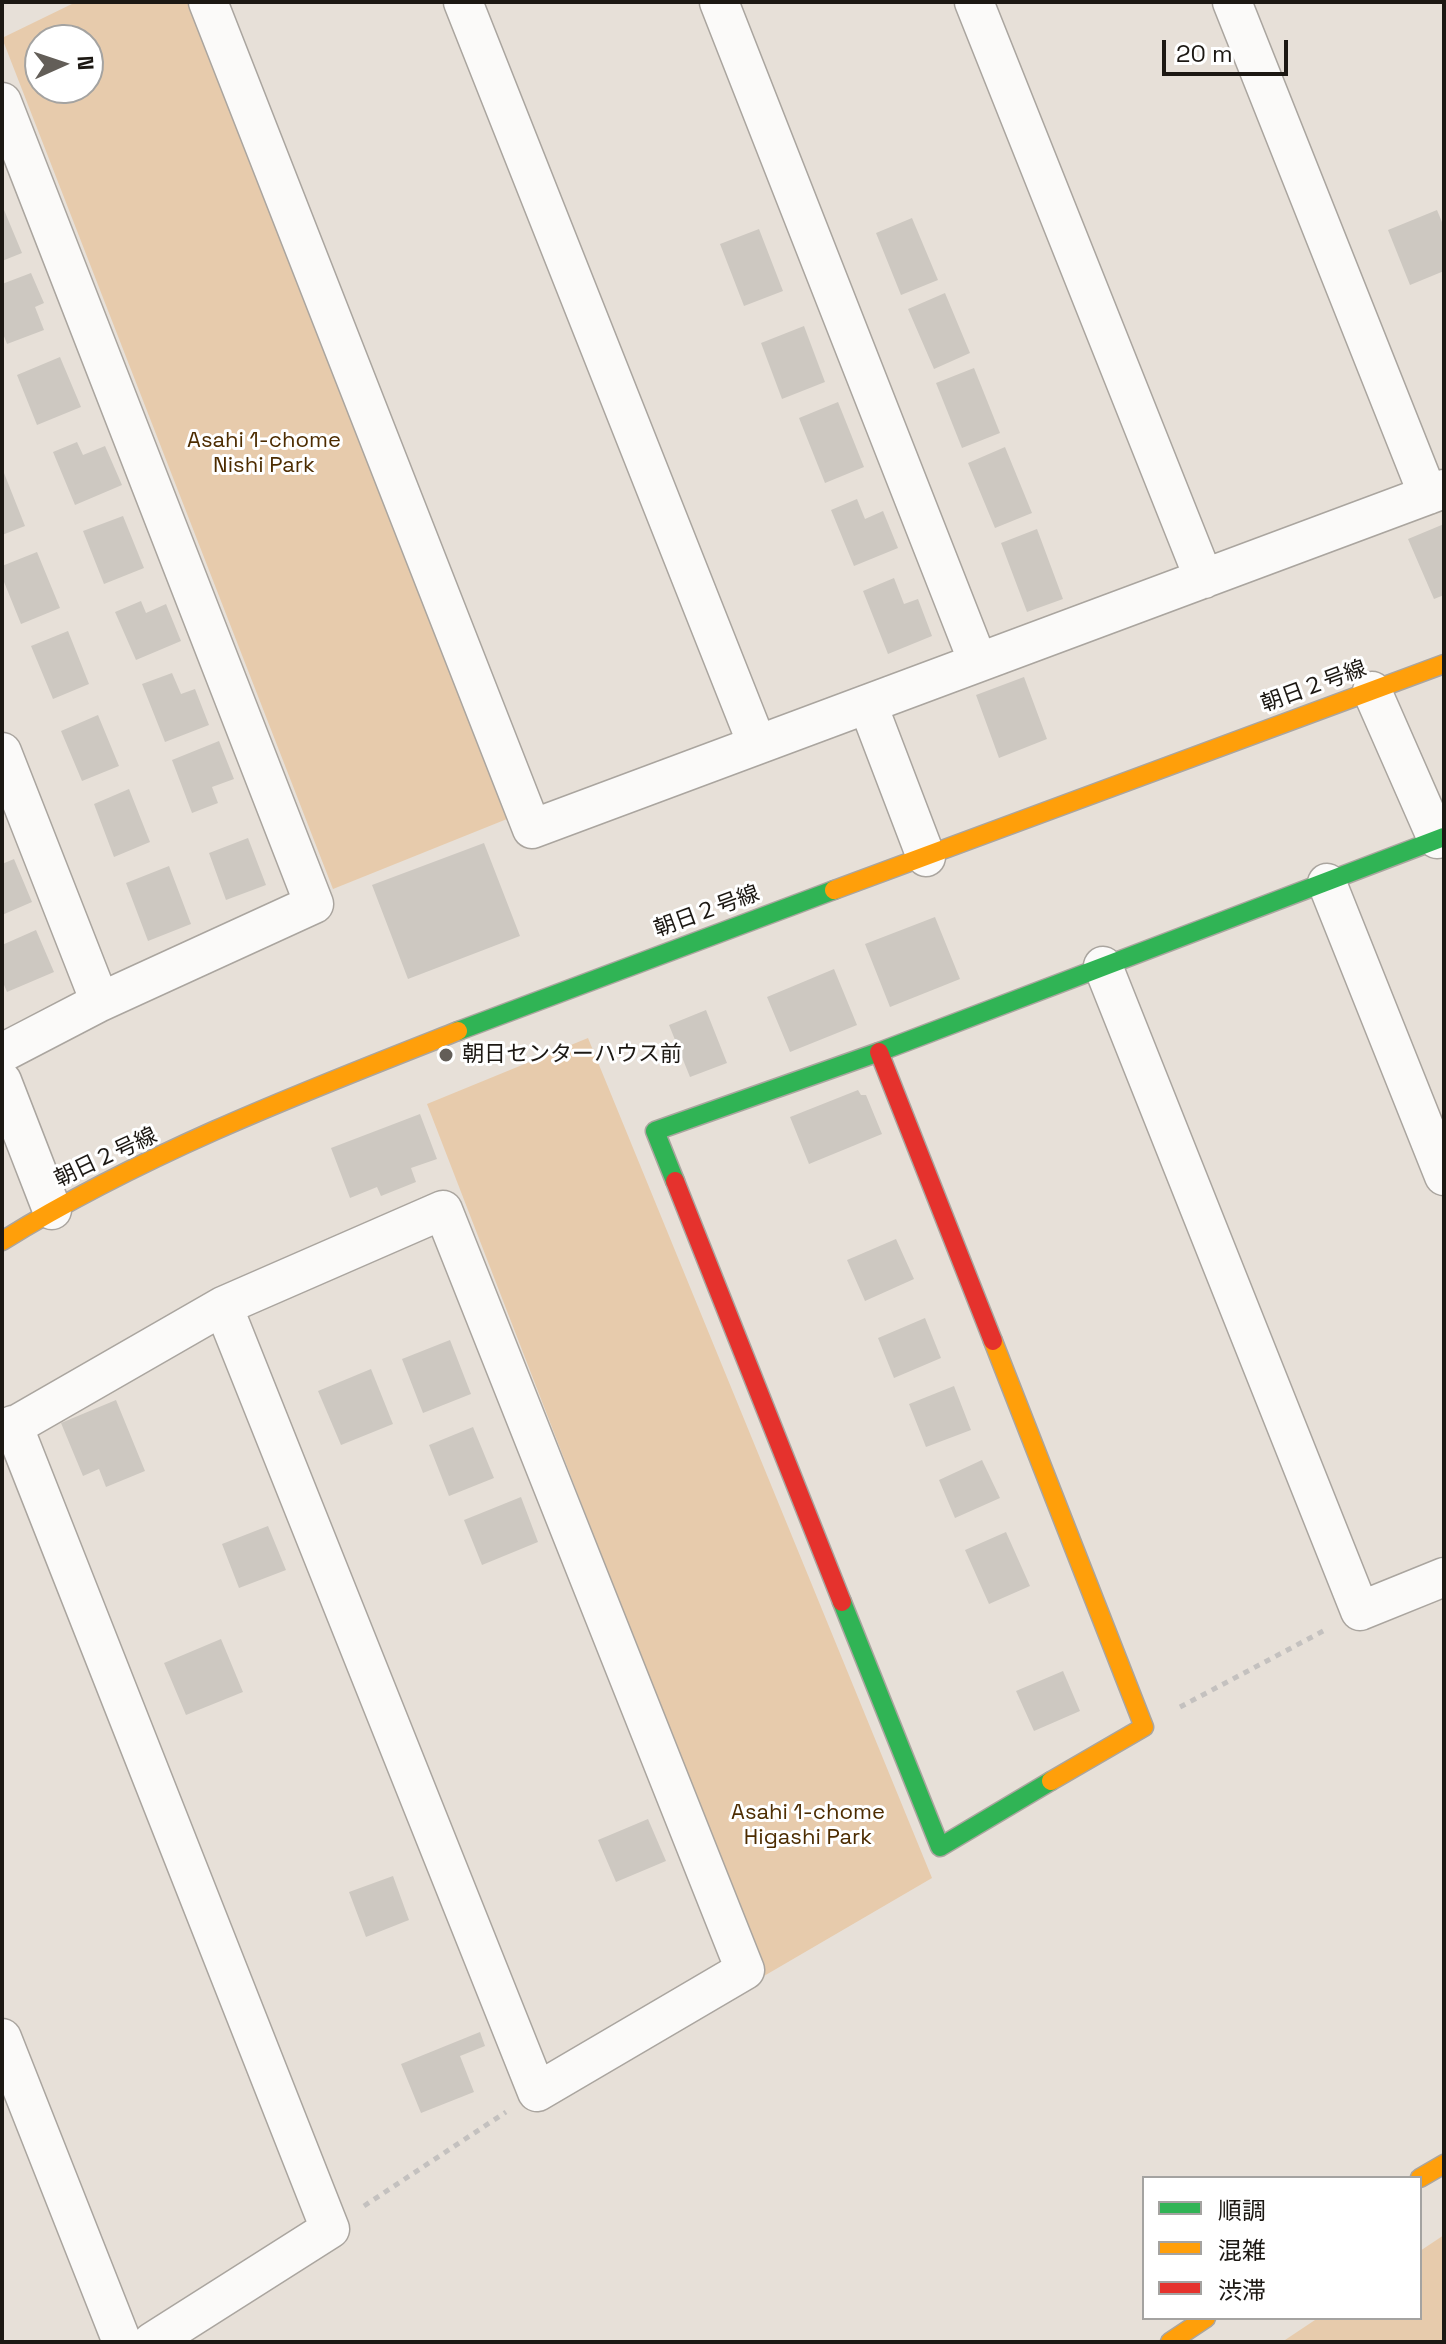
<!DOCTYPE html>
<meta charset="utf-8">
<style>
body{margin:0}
#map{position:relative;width:1446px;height:2344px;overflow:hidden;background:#e7e0d8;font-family:"Space Grotesk","Noto Sans JP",sans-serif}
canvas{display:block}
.frame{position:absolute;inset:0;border:4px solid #1c1813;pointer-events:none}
.legend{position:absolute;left:1142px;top:2176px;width:280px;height:144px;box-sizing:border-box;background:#fff;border:2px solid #a4a3a1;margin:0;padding:10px 14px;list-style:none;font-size:24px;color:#1c1813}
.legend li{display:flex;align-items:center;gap:16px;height:40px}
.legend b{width:40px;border:2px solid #a4a3a1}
.north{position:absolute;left:24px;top:24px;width:80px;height:80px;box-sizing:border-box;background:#fff;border:2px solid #a4a3a1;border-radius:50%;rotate:87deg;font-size:22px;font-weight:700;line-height:32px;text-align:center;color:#1c1813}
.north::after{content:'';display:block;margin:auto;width:28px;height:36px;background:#635e58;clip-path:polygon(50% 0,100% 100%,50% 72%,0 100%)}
.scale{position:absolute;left:1162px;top:40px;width:126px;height:36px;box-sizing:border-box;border:4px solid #1c1813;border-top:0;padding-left:10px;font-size:24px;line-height:28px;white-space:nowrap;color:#1c1813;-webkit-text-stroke:6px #fff;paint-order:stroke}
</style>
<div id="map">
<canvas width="1446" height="2344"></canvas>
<div class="frame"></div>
<ul class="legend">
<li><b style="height:10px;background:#30b455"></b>順調</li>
<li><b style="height:10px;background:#ff9f0a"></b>混雑</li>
<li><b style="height:10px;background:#e5322d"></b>渋滞</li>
</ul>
<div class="north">N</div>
<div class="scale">20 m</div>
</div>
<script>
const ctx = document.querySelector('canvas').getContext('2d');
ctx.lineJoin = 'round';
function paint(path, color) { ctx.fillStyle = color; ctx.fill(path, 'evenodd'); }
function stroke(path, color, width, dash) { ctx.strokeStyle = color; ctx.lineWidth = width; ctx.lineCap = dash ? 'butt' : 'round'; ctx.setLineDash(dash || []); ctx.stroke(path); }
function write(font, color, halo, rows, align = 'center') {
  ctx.font = font + ' "Space Grotesk","Noto Sans JP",sans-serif'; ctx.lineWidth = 6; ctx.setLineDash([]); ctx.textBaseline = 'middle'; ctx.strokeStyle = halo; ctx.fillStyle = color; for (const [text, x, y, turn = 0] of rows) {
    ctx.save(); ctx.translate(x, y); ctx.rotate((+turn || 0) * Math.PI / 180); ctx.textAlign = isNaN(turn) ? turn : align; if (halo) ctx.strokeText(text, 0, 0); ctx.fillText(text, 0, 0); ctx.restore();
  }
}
paint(new Path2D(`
 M76 2H189L507 819 333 889 2 38ZM40 40H88V88H40Z
 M588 1038 932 1878 764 1976 427 1104Z
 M1444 2235V2342H1282L1318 2318H1420V2251Z`), '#e7cbac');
paint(new Path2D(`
 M2 205 22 253 2 261Z
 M1437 210 1444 227V271L1410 285 1388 230Z
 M912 218 938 280 901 295 876 233Z
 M759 229 783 291 744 306 720 244Z
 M31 273 44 303 35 307 44 330 7 344 2 331V284Z
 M945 293 970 353 934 369 908 309Z
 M804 326 825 382 782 399 761 343Z
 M60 357 81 407 37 425 17 375Z
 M974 368 1000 433 962 448 936 383Z
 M838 402 864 467 825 483 799 418Z
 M77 442 83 455 105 446 122 485 75 505 53 452Z
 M1005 447 1032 513 995 528 968 463Z
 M4 473 25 526 2 535V474Z
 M857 499 865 519 883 511 898 548 854 566 831 510Z
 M123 516 144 568 104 584 83 531Z
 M1444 524V595L1434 599 1408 539Z
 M1037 529 1063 599 1027 612 1001 543Z
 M37 552 60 608 21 624 2 577V566Z
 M894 578 904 604 918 599 932 636 888 654 863 591Z
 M141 601 146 613 166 604 181 641 136 660 115 612Z
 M68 631 89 684 53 699 31 646Z
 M172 673 181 694 195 689 209 725 165 742 142 684Z
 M1024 677 1047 739 999 758 976 695Z
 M98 715 119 766 82 781 61 731Z
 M219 741 234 779 212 787 218 803 192 813 172 760Z
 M129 789 150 842 114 857 94 804Z
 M248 838 266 885 226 900 209 853Z
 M484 843 520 936 408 979 372 885Z
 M14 859 32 902 2 915V864Z
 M169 866 191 924 148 941 126 883Z
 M935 917 960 979 890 1007 865 944Z
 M36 930 54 972 7 992 2 980V945Z
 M834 969 857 1025 790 1052 767 997Z
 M706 1010 727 1063 690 1077 669 1025Z
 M858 1090 861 1095H866L882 1134 809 1164 790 1117Z
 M420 1114 437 1159 411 1168 416 1182 381 1196 377 1187 350 1198 331 1148Z
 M896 1239 914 1279 865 1301 847 1260Z
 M925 1318 941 1358 894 1378 878 1338Z
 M450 1340 471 1394 423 1413 402 1359Z
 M371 1369 393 1424 341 1445 318 1391Z
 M954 1386 971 1430 926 1447 909 1404Z
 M116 1400 145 1471 106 1487 99 1469 83 1476 61 1423Z
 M473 1427 494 1478 449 1496 429 1445Z
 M982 1460 1000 1498 955 1518 939 1480Z
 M521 1497 538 1542 482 1565 464 1520Z
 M268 1526 286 1570 239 1588 222 1544Z
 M1006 1532 1030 1586 989 1604 965 1550Z
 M221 1639 243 1692 186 1715 164 1663Z
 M1063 1671 1080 1711 1034 1731 1016 1691Z
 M648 1819 666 1861 616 1882 598 1840Z
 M393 1876 409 1920 366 1937 349 1892Z
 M480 2032 485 2046 460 2056 474 2092 421 2113 401 2064Z`), '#cdc8c1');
const street = new Path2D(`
 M208 2 532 829 1444 489
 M463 2 757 744
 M719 2 978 662
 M974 2 1204 579
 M1232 2 1428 495
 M2 102 314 904 100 1002 2 1053
 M1372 691 1437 839
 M868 705 926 857
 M2 752 100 1002
 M1327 883 1444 1176
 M1103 966 1360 1611 1444 1577
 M2 1081 52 1210
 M13 1425 330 2229 152 2342
 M2 1433 223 1306 443 1210 745 1970 537 2092 223 1306
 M2 2038 122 2342`);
const fast = new Path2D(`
 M458 1031 834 890
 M675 1181 655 1131 879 1052 1444 837
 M842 1602 940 1847 1051 1781`);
const slow = new Path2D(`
 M834 890 1444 664
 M2 1241C144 1153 303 1092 458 1031
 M993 1341 1144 1727 1051 1781
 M1420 2178 1444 2164
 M1170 2342 1206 2318`);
const jam = new Path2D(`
 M879 1052 993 1341
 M675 1181 842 1602`);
stroke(street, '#aaa59f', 41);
stroke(fast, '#aaa59f', 21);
stroke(slow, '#aaa59f', 21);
stroke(jam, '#aaa59f', 21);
stroke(new Path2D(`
 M1180 1707 1327 1629
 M364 2206 506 2112`), '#c4c1bf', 5, [6, 6]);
stroke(street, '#fbfaf9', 38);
stroke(fast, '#30b455', 18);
stroke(slow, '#ff9f0a', 18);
stroke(jam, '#e5322d', 18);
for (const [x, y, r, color] of [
 [446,1055,8,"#635e58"]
]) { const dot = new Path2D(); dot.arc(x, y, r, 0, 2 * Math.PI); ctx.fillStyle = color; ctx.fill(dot); stroke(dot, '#fff', 3); }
write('22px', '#4d2c00', '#fff', [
 ["Asahi 1-chome",264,441],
 ["Nishi Park",264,466],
 ["Asahi 1-chome",808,1813],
 ["Higashi Park",808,1838]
]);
write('22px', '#1c1813', '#fff', [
 ["朝日２号線",1314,687,-20],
 ["朝日２号線",707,912,-20],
 ["朝日２号線",106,1158,-25]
]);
write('22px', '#1c1813', '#fff', [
 ["朝日センターハウス前",462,1055]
], 'left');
</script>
